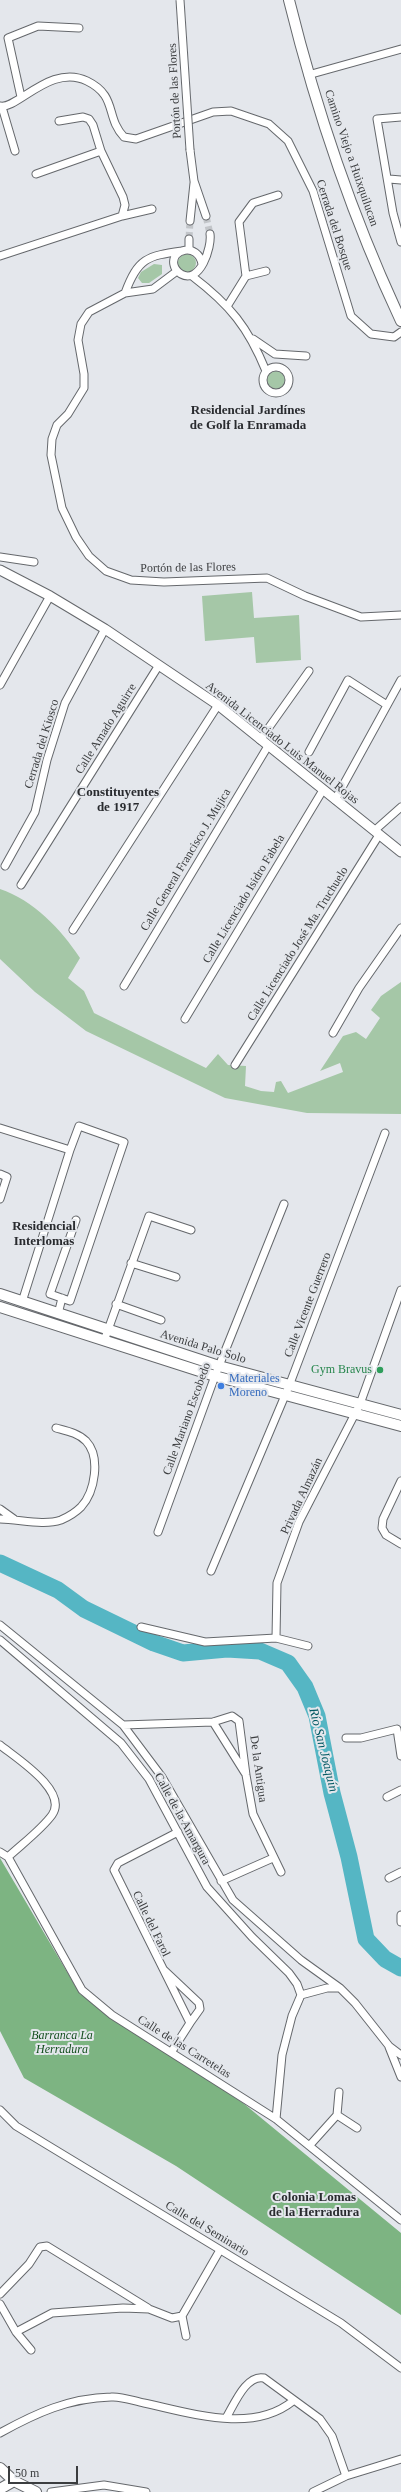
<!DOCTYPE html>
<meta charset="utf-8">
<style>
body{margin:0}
#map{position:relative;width:401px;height:2492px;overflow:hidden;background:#e4e7ec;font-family:Georgia,serif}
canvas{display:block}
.scale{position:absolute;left:8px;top:2466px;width:70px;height:18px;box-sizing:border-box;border:2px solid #3b3d3f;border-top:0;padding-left:5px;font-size:12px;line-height:14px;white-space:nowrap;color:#3b3d3f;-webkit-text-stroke:3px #e4e7ec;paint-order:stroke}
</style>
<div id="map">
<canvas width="401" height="2492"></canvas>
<div class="scale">50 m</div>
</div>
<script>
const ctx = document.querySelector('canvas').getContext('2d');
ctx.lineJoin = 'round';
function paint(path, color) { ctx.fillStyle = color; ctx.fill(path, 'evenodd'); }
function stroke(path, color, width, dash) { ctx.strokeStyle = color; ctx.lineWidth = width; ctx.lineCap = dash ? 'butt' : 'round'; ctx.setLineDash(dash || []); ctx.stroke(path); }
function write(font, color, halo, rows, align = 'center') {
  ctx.font = font + ' Georgia,serif'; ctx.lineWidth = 4; ctx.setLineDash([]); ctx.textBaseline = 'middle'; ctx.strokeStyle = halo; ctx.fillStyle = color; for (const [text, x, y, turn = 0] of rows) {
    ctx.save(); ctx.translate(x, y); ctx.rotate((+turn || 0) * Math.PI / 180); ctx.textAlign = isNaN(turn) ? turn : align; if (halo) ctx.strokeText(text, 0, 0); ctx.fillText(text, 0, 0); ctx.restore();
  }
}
paint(new Path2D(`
 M178 263a9 9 0 1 1 18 0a9 9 0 1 1-18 0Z
 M154 264 162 265V274L149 283H142L138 278 141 272Z
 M267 380a9 9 0 1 1 18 0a9 9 0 1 1-18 0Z
 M252 592 254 618 299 615 301 660 256 663 254 637 205 641 202 596Z
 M0 889C33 900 61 929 80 958L68 978 84 991 94 1013 206 1068 218 1054 228 1065 246 1066 245 1086 261 1091 274 1092 276 1082 281 1081 288 1093 343 1072 340 1063 320 1071 343 1036 356 1032 366 1039 380 1018 371 1010 381 996 401 982V1114L307 1113 225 1098 86 1031 35 992 0 959Z`), '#a5c7a7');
paint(new Path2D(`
 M0 1858 80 1994 243 2103 401 2233V2315L176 2166 24 2078 0 2031Z`), '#7db482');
stroke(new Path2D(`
 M0 1563 58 1590 84 1609 154 1643 183 1653 227 1649 260 1651 288 1663 305 1687 317 1716 332 1793 349 1857 366 1939 385 1959 401 1968`), '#55b6c4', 17);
stroke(new Path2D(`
 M206 216 210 234
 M189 239 190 221`), '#c2c5c9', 7, [7, 3.5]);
const minor = new Path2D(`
 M308 75 401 49
 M21 97 8 38 38 26 79 28
 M0 106C17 110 51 63 87 81 118 96 105 117 124 137L136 139 213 112 231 111 269 124 288 141 313 191 351 316 371 334 394 337 401 332
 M2 107 15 151
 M401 117 377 119 393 213 401 242
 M59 121 83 117 89 119 93 125 101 151 123 197 125 205 122 216
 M190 150 194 181 206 216
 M36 174 101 151
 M389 179 401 180
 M190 221 194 183
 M189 249V239
 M0 256 122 216 152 209
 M202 264C198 242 170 249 174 265 175 270 178 272 181 274 200 285 212 247 210 234
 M177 271 153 289 125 293 89 312 81 324 78 340 84 374V388L68 414 57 425 52 439 51 455 62 508 76 537 89 556 106 571 131 580 164 582 267 578 305 596 361 617 401 615
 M192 276C230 305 248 327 266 371
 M246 276 266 271
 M125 293C138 258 147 256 182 251
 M228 305 246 276 239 222 253 203 278 195
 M253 339 275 354 306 356
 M263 380a13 13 0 1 1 26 0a13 13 0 1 1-26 0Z
 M0 557 34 562
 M0 685 50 596
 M260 740 309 671
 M309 752 348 680 387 705
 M335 800 401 680
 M374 831 401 807
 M5 866 35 812 47 760 65 703 105 629
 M21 885 159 665
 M73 930 218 705
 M124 986 268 746
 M185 1019 323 790
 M333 1033 359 988 401 928
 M235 1065 379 835
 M0 1128 70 1150 79 1126 124 1142 70 1301 50 1294 76 1220
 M0 1174 7 1177 0 1199
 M131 1263 176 1277
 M22 1302 70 1150
 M116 1304 161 1320
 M58 1314 62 1298
 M104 1341 149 1216 191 1230
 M401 1481 383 1519 382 1528 386 1535 401 1544
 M0 1509 14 1519
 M0 1519C19 1519 43 1526 61 1520 68 1517 76 1512 81 1507 95 1492 101 1457 86 1441 78 1433 67 1431 56 1428
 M158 1532 215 1376 284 1204
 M211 1571 289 1386 385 1133
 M0 1625 123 1725 162 1777 233 1900 301 1960 340 1988 355 2003 389 2046 401 2055
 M141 1627 205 1642 276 1638 308 1646
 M276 1638 277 1583 299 1522 360 1404 401 1290
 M0 1640 121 1743 149 1779 207 1887 252 1937 289 1973 297 1984 301 1995
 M213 1722 245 1773
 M123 1725 213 1722 232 1716 239 1721 246 1775 253 1814 281 1872
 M346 1738H361L397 1729 401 1756
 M0 1745C16 1758 69 1791 52 1815 41 1830 22 1844 8 1857
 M387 1797 401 1790
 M0 1852 8 1857 82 1990 112 2015 276 2119 401 2220
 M389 1878 401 1872
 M221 1881 273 1858
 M401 1915V1922
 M164 1970 199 2003 200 2009 190 2023
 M301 1995 327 1988H339
 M389 2047 401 2077
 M172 2051 190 2023 114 1870 118 1863 178 1832
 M0 2110 16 2126 341 2323 401 2368
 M337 2115 357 2128
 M276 2119 282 2055 292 2016 301 1995
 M310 2145 337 2115 339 2092
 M0 2294 29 2264 40 2247 47 2246 148 2308
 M0 2304 16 2332 52 2313 123 2308 149 2309 172 2318 182 2316 220 2250
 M182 2316 186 2336
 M16 2332 31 2350
 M226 2418C234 2405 246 2374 264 2378L320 2419 332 2436 346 2476
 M0 2433C36 2413 69 2398 111 2397 121 2396 134 2401 144 2403 191 2413 252 2434 293 2401
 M51 2492 104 2485 146 2492
 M313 2492 346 2476 401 2459`);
const tertiary = new Path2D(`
 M0 570 50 596 105 629 218 705 401 852`);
const secondary = new Path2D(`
 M289 0C316 109 353 219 401 321
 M0 1294 219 1366 401 1415
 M0 1307 215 1376 401 1426
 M0 2468 14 2481 36 2492
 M0 2489 14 2481`);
stroke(minor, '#65686c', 9);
stroke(tertiary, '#65686c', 11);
stroke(secondary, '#65686c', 12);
stroke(minor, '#fff', 7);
stroke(tertiary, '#fff', 9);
stroke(secondary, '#fff', 10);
const minorBridge = new Path2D(`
 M180 0 190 150`);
stroke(minorBridge, '#65686c', 9, []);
stroke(minorBridge, '#fff', 7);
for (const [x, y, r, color] of [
 [380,1370,4,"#2e9e5b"],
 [221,1386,4,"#3f7fe0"]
]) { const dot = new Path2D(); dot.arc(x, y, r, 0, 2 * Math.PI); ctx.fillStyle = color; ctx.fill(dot); stroke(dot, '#e4e7ec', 1.5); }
write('12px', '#3b3d3f', '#e4e7ec', [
 ["Portón de las Flores",175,91,-93],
 ["Camino Viejo a Huixquilucan",351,158,71],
 ["Cerrada del Bosque",334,225,72],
 ["Portón de las Flores",188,568,-1],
 ["Calle Amado Aguirre",106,729,-58],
 ["Avenida Licenciado Luis Manuel Rojas",282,743,38],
 ["Cerrada del Kiosco",42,744,-73],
 ["Calle General Francisco J. Mujica",186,860,-59],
 ["Calle Licenciado Isidro Fabela",244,899,-59],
 ["Calle Licenciado José Ma. Truchuelo",298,944,-58],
 ["Calle Vicente Guerrero",308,1305,-69],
 ["Avenida Palo Solo",203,1347,17],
 ["Calle Mariano Escobedo",187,1419,-70],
 ["Privada Almazán",302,1496,-65],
 ["De la Antigua",258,1769,82],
 ["Calle de la Amargura",182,1819,61],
 ["Calle del Farol",151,1924,64],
 ["Calle de las Carretelas",184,2047,32],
 ["Calle del Seminario",207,2229,31]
]);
write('12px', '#27864d', '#e4e7ec', [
 ["Gym Bravus",372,1370]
], 'right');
write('12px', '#366cbe', '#e4e7ec', [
 ["Materiales",229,1379],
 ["Moreno",229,1393]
], 'left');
write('italic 12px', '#144f1f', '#e4e7ec', [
 ["Barranca La",62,2036],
 ["Herradura",62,2050]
]);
write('bold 13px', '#292b2f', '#e4e7ec', [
 ["Residencial Jardínes",248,411],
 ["de Golf la Enramada",248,426],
 ["Constituyentes",118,793],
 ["de 1917",118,808],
 ["Residencial",44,1227],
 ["Interlomas",44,1242],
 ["Colonia Lomas",314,2198],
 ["de la Herradura",314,2213]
]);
write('italic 13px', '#005862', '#e4e7ec', [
 ["Río San Joaquín",323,1750,76]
]);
</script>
